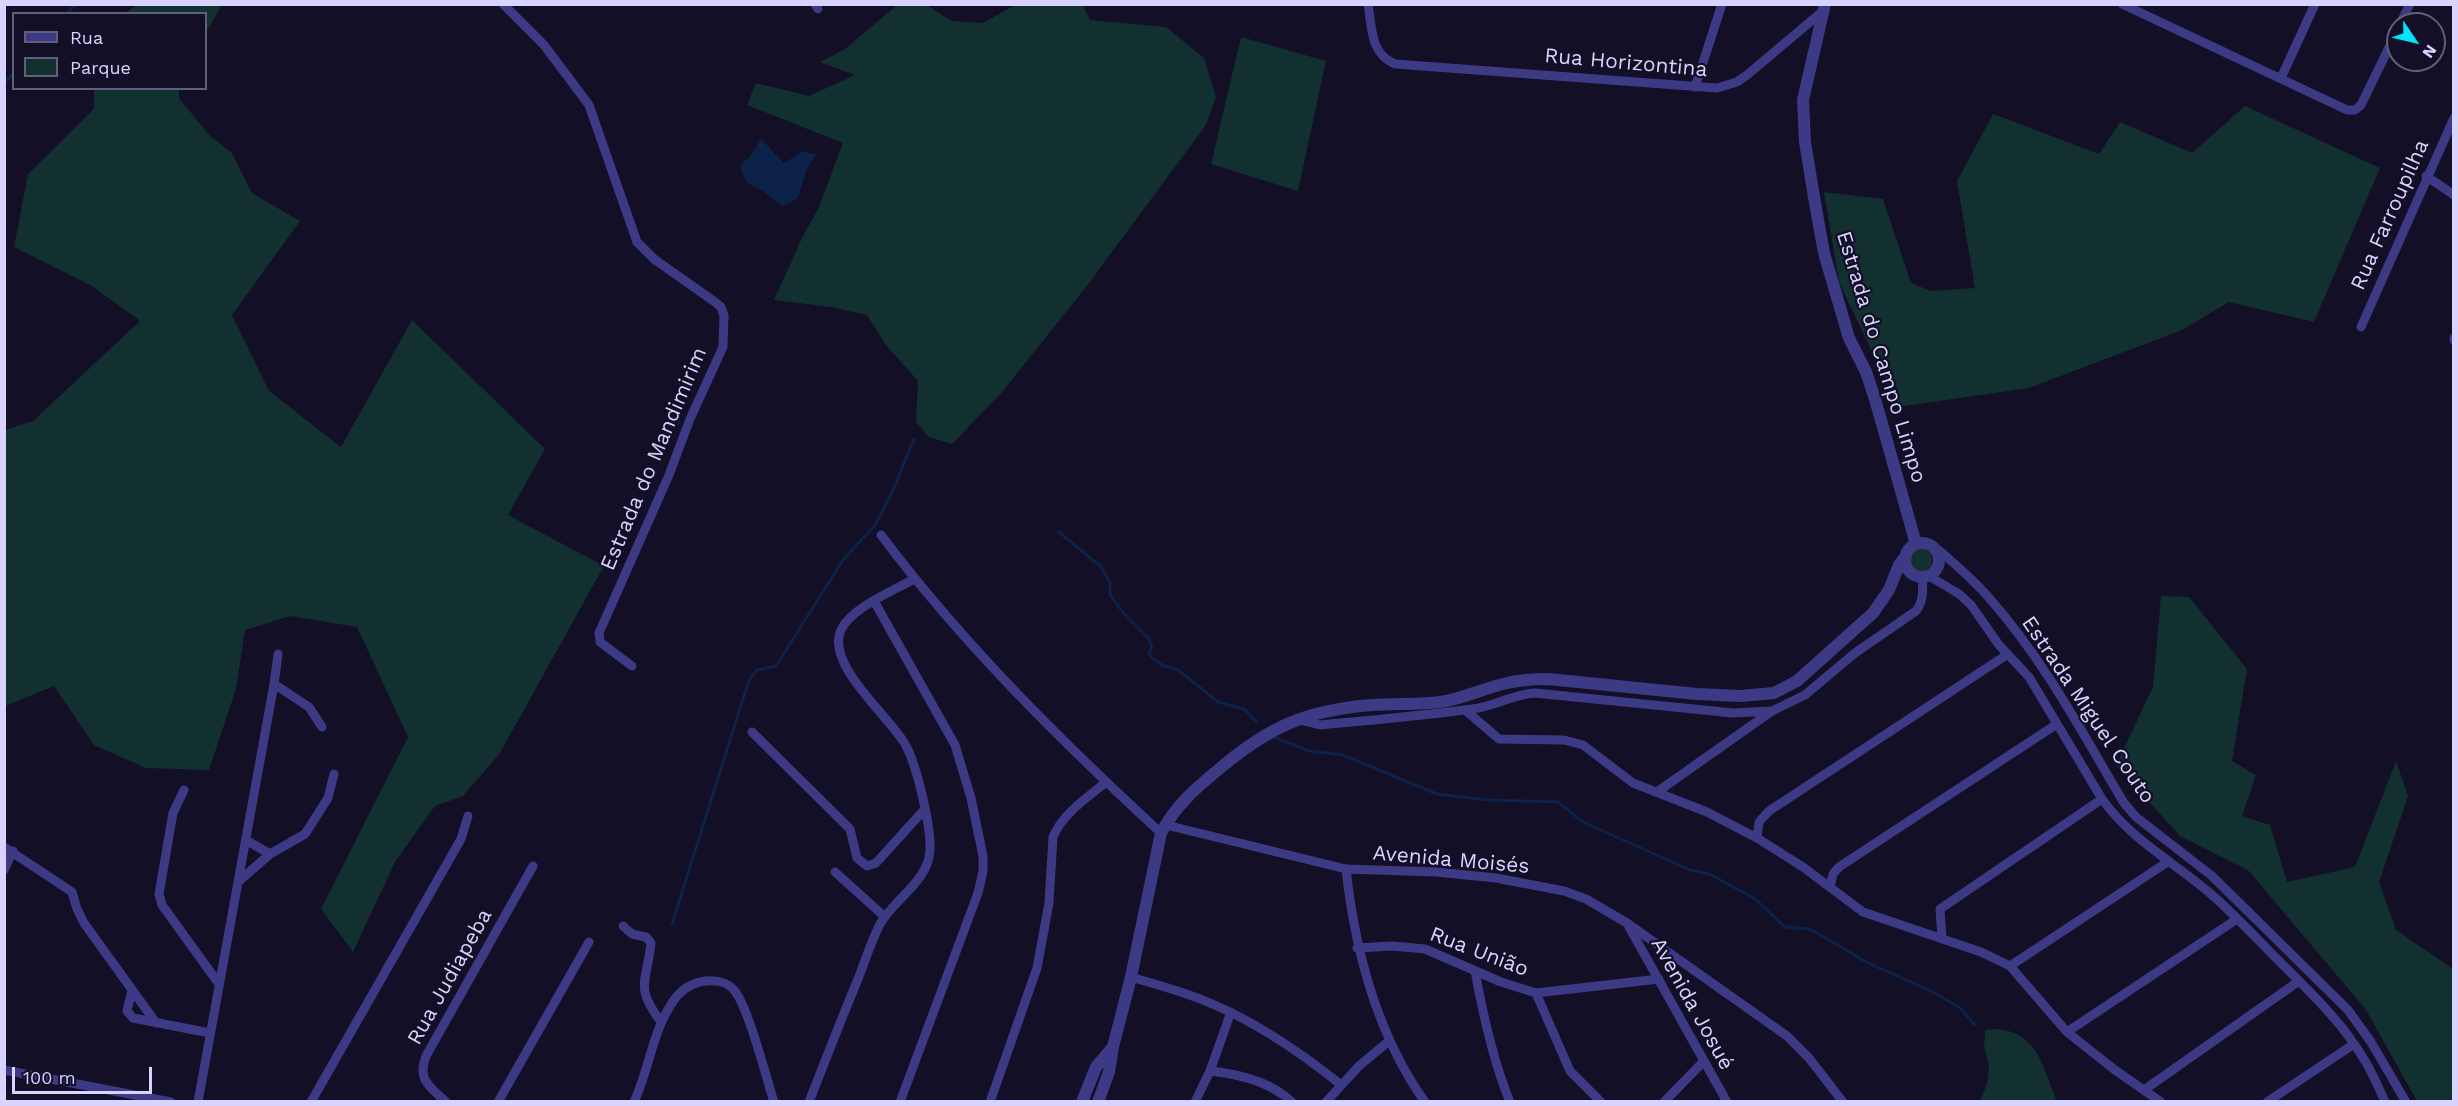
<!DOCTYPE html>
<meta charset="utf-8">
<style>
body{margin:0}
#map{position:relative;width:2458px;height:1106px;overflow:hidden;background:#130f26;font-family:"Work Sans",sans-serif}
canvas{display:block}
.frame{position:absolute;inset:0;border:6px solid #d9d4ff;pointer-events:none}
.legend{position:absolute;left:12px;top:12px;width:195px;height:78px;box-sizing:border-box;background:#130f26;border:2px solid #625e7d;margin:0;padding:8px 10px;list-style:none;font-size:18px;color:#d9d4ff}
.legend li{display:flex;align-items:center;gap:12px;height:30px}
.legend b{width:30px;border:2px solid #625e7d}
.north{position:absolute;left:2386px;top:12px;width:60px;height:60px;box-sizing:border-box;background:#130f26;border:2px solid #625e7d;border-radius:50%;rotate:125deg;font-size:16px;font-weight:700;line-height:24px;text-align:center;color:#d9d4ff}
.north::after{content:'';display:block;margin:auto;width:21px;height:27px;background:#00e5ff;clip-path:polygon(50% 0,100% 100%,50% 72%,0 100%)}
.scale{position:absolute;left:12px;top:1067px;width:140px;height:27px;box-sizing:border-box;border:3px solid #d9d4ff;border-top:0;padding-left:8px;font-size:18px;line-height:21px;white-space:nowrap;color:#d9d4ff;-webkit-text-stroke:4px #130f26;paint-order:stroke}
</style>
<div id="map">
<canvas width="2458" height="1106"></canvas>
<div class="frame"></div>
<ul class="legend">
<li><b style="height:8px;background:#3d3a85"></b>Rua</li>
<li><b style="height:16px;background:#12302f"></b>Parque</li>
</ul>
<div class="north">N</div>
<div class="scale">100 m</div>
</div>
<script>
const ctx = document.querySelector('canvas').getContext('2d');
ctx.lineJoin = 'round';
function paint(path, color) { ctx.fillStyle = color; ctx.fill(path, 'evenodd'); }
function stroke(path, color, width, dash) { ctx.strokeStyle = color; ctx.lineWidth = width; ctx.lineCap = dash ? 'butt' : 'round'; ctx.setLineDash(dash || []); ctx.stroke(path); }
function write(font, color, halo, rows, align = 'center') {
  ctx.font = font + ' "Work Sans",sans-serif'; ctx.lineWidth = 4.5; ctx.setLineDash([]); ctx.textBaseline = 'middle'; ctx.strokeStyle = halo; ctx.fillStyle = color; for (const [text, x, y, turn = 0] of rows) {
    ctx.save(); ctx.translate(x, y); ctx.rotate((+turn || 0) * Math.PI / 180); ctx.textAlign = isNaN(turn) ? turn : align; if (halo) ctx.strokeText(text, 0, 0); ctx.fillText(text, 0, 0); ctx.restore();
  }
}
paint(new Path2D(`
 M137 5V4L222 5 206 32V14L125 13Z
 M897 5H927L951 21 983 23 1015 5H1083L1090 20 1166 27 1204 58 1216 97 1206 125 1086 287 1002 392 952 444 929 437 916 422 918 381 886 345 867 315 831 307 774 300 802 238 819 207 843 143 747 105 756 83 809 96 855 75 820 62 845 49Z
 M1241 37 1326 61 1298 191 1211 164Z
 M94 89H179V98L209 135 232 153 252 193 300 221 232 315 269 391 341 447 412 320 545 449 508 515 604 566 500 753 463 796 435 806 395 862 353 952 321 909 408 737 357 627 290 616 245 630 236 689 209 770 146 768 94 745 54 686 5 706V430L33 421 140 321 92 286 14 247 28 174 94 109Z
 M2245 106 2380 168 2314 322 2229 302 2182 330 2029 388 1898 407 1839 282 1824 192 1883 199 1911 283 1931 291 1975 288 1957 181 1993 114 2099 154 2120 122 2192 153Z
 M1910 560a11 11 0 1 1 22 0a11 11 0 1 1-22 0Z
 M2161 596 2189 597 2247 669 2232 761 2256 775 2242 816 2270 825 2287 882 2355 867 2396 761 2408 796 2379 882 2396 930 2453 969V1101H2417L2366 1010 2249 871 2180 836 2116 765 2153 687Z
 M1994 1029C2039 1031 2042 1067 2057 1101H1980L1987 1084 1989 1066 1984 1047 1985 1030Z`), '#12302f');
paint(new Path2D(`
 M761 139 784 163 803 151 816 155 807 169 798 198 782 207 764 192 746 182 740 166 750 156Z`), '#0c2248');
stroke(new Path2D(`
 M67 14 75 4
 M4 83 14 73
 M1059 532 1100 566 1110 582V595L1125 615 1149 639 1152 646 1149 653 1151 657 1162 665 1178 670 1218 702 1244 709 1257 722
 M1271 736 1309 751 1343 755 1437 794 1488 800 1558 802 1583 822 1690 870 1709 874 1754 898 1785 927 1810 929 1868 963 1931 991 1959 1007 1975 1025
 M672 924 749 680 757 670 776 666 843 560 876 524 894 488 914 439`), '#0c2248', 3);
stroke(new Path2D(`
 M503 4 544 45 589 105 637 242 654 259 715 302 721 307 724 316 723 347 690 419 669 475 599 633 600 642 632 666
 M815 4 818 9
 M1368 4C1372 27 1370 54 1395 64L1717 88 1737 82 1747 75 1823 11
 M2122 4 2347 110H2355L2361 105 2398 29
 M2400 24 2410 4
 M2281 78 2315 4
 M1695 87 1722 4
 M2426 176 2454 195
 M2361 327 2454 118
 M2454 338V340
 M881 535C963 644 1061 741 1161 833
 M1934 548 1940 551C1957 566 1975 581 1990 599 2044 660 2083 734 2124 803L2136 817 2212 876 2348 1010 2371 1042 2406 1102
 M1929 576 1959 594 1971 605 1999 645 2029 677 2102 799C2131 840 2174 862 2211 894 2235 915 2257 939 2279 961 2310 992 2343 1023 2365 1061 2373 1074 2379 1088 2385 1102
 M874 601 955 745 971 798 983 856V871L978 893 900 1102
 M274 684 309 707 322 727
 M1465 710 1499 739 1564 740 1583 745 1633 783 1707 812 1757 838 1803 867 1863 912 1981 952 2010 966 2067 1032 2115 1070 2161 1102
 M1300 720 1320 725C1371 720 1422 716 1472 709 1494 707 1513 694 1535 693L1733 713 1772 711 1805 695 1855 653 1916 611C1924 601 1923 589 1922 577
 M752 732 850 829 857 858 867 866 876 863 924 810
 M184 790 173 813 159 894 162 905 219 984
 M1657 792 1772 711
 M1166 825 1346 869 1436 872 1496 878 1564 891 1586 899 1627 923 1787 1036 1809 1058 1843 1102
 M1757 838 1759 822 1769 811 2008 654
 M246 840 270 854
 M4 847 72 892 77 909 84 923 156 1023
 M1346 869C1355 951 1376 1033 1425 1102
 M4 870 13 851
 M835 872 885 917
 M238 882 270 854 305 834 328 798 334 774
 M1830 887 1833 874 1839 867 2057 724
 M1628 925 1727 1102
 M623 926 632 934 646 937 651 943C647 983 634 986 661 1022
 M1942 939 1940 909 2102 799
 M1357 948 1392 946 1425 949 1501 982 1536 993 1659 979
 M2010 966 2169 861
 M1475 971C1483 1015 1493 1061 1510 1102
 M1131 977C1158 985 1185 992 1210 1003 1258 1023 1300 1052 1340 1084
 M132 990 127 1011 133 1018 210 1033
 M1536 993 1570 1071 1601 1102
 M2067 1032 2237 919
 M4 1070 171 1102
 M1210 1071C1239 1074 1270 1081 1292 1102
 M2144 1090 2299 981
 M198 1102 274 684 278 654
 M311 1102 461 839 468 816
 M446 1102C429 1086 417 1080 426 1056L533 866
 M498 1102 589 942
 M634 1102C649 1070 652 1033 672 1003 679 992 690 983 705 981 716 980 726 981 734 990 748 1006 766 1077 774 1102
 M809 1102C825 1061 841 1020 858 979 865 961 871 942 880 924 893 900 929 881 930 850 931 826 917 765 905 744 889 716 825 664 841 630 851 608 893 591 914 579
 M990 1102 1037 968 1049 903 1053 837C1063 813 1087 798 1106 782
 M1195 1102 1210 1071 1231 1012
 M1326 1102 1359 1066 1389 1041
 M1664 1102 1704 1061
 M2267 1102 2354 1044`), '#3d3a85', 9);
stroke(new Path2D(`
 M1825 4 1803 100 1805 142 1815 203 1824 253 1849 338 1866 372 1875 399 1916 544
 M1905 560a17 17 0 1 1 34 0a17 17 0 1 1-34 0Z
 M1082 1102 1096 1067 1113 1047
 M1098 1102 1109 1072 1113 1047 1131 977 1161 833C1176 805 1195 789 1219 769 1269 727 1306 710 1372 705 1394 703 1418 705 1440 702 1463 699 1484 688 1507 683 1520 680 1534 679 1548 679L1697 694 1740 696 1774 693 1797 681 1873 613 1889 590 1899 565 1906 556`), '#3d3a85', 12);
write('21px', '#d9d4ff', '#130f26', [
 ["Rua Horizontina",1626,63,5],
 ["Rua Farroupilha",2390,215,-66],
 ["Estrada do Campo Limpo",1881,357,73],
 ["Estrada do Mandimirim",654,459,-67],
 ["Estrada Miguel Couto",2088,710,56],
 ["Avenida Moisés",1451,860,5],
 ["Rua União",1479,952,21],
 ["Rua Judiapeba",450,977,-61],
 ["Avenida Josué",1692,1004,61]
]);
</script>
